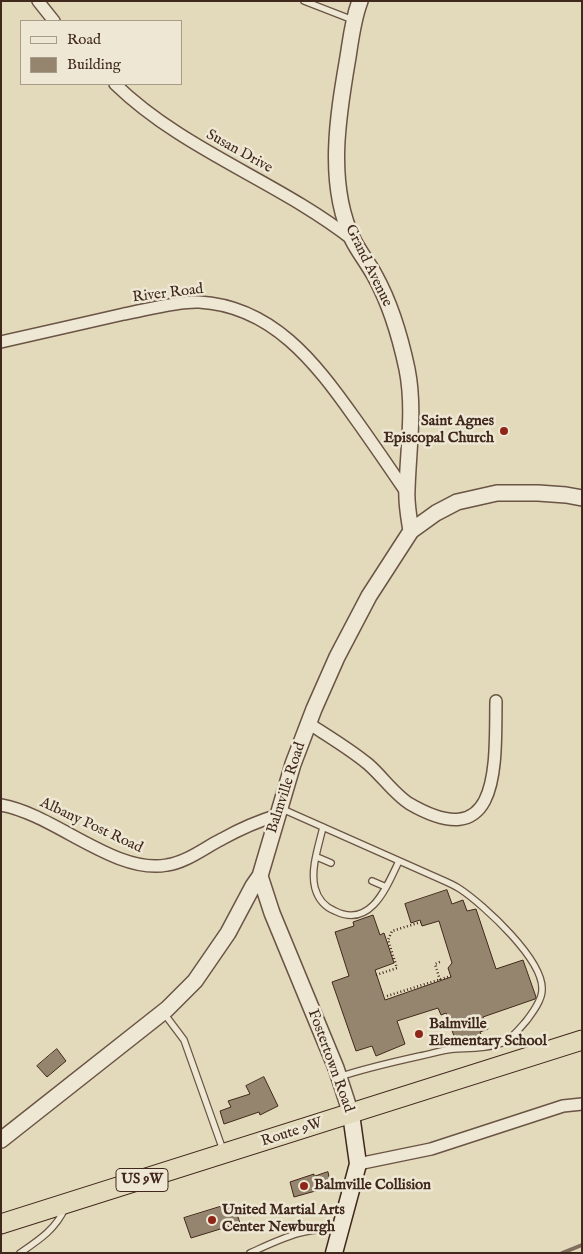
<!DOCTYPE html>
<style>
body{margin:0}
#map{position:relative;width:583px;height:1254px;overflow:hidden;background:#e3dabc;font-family:"IM FELL English",serif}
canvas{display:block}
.frame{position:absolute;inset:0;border:2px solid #41281c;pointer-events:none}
.legend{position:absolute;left:20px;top:20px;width:162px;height:65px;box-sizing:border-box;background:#ede7d3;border:1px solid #a89b8a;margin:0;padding:6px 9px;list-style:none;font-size:15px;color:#41281c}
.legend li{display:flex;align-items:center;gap:10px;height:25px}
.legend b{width:25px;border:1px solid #a89b8a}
</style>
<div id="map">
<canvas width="583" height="1254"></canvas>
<div class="frame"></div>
<ul class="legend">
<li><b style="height:6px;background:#ede7d3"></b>Road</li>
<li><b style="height:14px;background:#95856f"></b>Building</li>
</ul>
</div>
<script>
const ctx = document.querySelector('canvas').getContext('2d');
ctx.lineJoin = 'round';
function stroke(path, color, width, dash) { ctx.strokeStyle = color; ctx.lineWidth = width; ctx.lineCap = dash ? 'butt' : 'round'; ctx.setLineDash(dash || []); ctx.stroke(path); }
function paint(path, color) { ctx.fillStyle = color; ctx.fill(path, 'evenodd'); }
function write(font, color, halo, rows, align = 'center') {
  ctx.font = font + ' "IM FELL English",serif'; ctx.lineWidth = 5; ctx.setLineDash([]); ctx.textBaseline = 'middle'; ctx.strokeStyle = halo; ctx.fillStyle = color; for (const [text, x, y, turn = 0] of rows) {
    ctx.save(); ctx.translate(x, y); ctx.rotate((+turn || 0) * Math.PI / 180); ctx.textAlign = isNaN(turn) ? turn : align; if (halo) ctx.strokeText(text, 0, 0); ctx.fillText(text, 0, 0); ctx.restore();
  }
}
stroke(new Path2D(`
 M562 1253 582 1245`), '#816e5c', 4);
const building = new Path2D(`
 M447 890 452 904 463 900 467 911 476 909 496 969 523 960 536 997 535 999 483 1017 488 1029 480 1032 481 1034 456 1042 446 1013 441 1015 438 1008 397 1021 405 1044 376 1056 372 1046 356 1051 332 982 349 976 335 932 354 926 353 922 373 915 380 935 384 933 394 963 375 970 385 1000 451 977 448 968 452 963 439 921 422 926 420 920 411 923 405 904Z
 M57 1049 66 1061 47 1077 37 1066Z
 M264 1077 278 1106 260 1115 259 1112 224 1124 220 1111 231 1107 228 1101 250 1094 246 1086Z
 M328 1172 330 1182 317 1186 319 1190 294 1197 290 1182 314 1174V1176Z
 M229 1204 235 1208 240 1223 191 1238 184 1218Z`);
paint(building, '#95856f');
stroke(building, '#41281c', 1);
const service = new Path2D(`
 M304 1 353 20
 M280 808 440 879C447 882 454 885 460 889 484 905 544 960 542 990 542 1000 533 1012 527 1020 520 1028 512 1039 502 1043 486 1049 470 1048 454 1049 442 1050 431 1054 420 1056 393 1062 366 1068 339 1077
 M323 827C319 845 310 869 315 888 318 899 325 907 335 911 371 929 387 886 399 861
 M317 857 331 863
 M372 881 386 887
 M163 1012 184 1040 223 1150
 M20 1253C39 1240 56 1229 65 1208
 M250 1253C277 1241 309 1224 339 1231`);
const minor = new Path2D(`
 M38 1 54 21
 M115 84C184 151 278 181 353 240
 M1 342C42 333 83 323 124 314 146 310 177 301 199 302 272 306 315 362 354 417 372 442 389 467 406 492
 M308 723C328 736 350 749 368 764 382 776 395 795 410 804 502 857 495 762 496 701
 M1 805C54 814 115 875 167 865 187 862 204 848 222 839 240 829 258 821 278 815
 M358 1164 431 1149 563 1106 582 1104`);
const tertiary = new Path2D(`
 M360 1C353 19 351 38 348 57 338 115 326 184 353 240 359 252 368 263 375 276 391 305 400 336 407 369 415 409 408 450 407 490 406 503 409 518 411 531
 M260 876 272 913 336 1068 351 1114
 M1 1140 167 1009 195 981 228 933 253 886 260 876 293 764 314 709 337 657 369 596 411 531 436 513 457 502 497 493H538L566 495 582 498`);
const secondary = new Path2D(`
 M334 1253 358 1164 351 1114`);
const trunk = new Path2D(`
 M1 1224 582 1040`);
stroke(service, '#6a5444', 8);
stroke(minor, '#6a5444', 14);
stroke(tertiary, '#6a5444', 18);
stroke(secondary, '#41281c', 19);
stroke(trunk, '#41281c', 21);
stroke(new Path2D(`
 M376 975 397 968 388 940 392 931 421 922
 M440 980 435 964 442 961
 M387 996 451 976`), '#41281c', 2.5, [1, 2.5]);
stroke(service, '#ede7d3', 5.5);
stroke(minor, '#ede7d3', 11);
stroke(tertiary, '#ede7d3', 15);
stroke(secondary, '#ede7d3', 16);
stroke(trunk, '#e3dabc', 19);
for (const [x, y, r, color] of [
 [504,431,5,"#8f2418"],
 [419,1034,5,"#8f2418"],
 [304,1186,5,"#8f2418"],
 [212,1220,5,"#8f2418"]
]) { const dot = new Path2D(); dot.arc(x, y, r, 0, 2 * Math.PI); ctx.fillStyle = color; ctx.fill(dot); stroke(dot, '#ede7d3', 2); }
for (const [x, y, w] of [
 [142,1180,52]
]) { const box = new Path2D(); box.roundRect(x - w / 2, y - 11.5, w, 23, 4); ctx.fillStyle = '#ede7d3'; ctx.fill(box); stroke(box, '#41281c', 1); }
write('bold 14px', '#41281c', null, [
 ["US 9W",142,1180]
]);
write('15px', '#41281c', '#ede7d3', [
 ["Susan Drive",239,152,29],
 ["Grand Avenue",368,266,64],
 ["River Road",168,294,-7],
 ["Balmville Road",287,788,-72],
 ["Albany Post Road",91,826,25],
 ["Fostertown Road",330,1061,70],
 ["Route 9W",292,1133,-18]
]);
write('bold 15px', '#41281c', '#ede7d3', [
 ["Saint Agnes",494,422,"right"],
 ["Episcopal Church",494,439,"right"],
 ["Balmville",429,1025],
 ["Elementary School",429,1042],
 ["Balmville Collision",314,1186],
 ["United Martial Arts",222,1211],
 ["Center Newburgh",222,1228]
], 'left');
</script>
